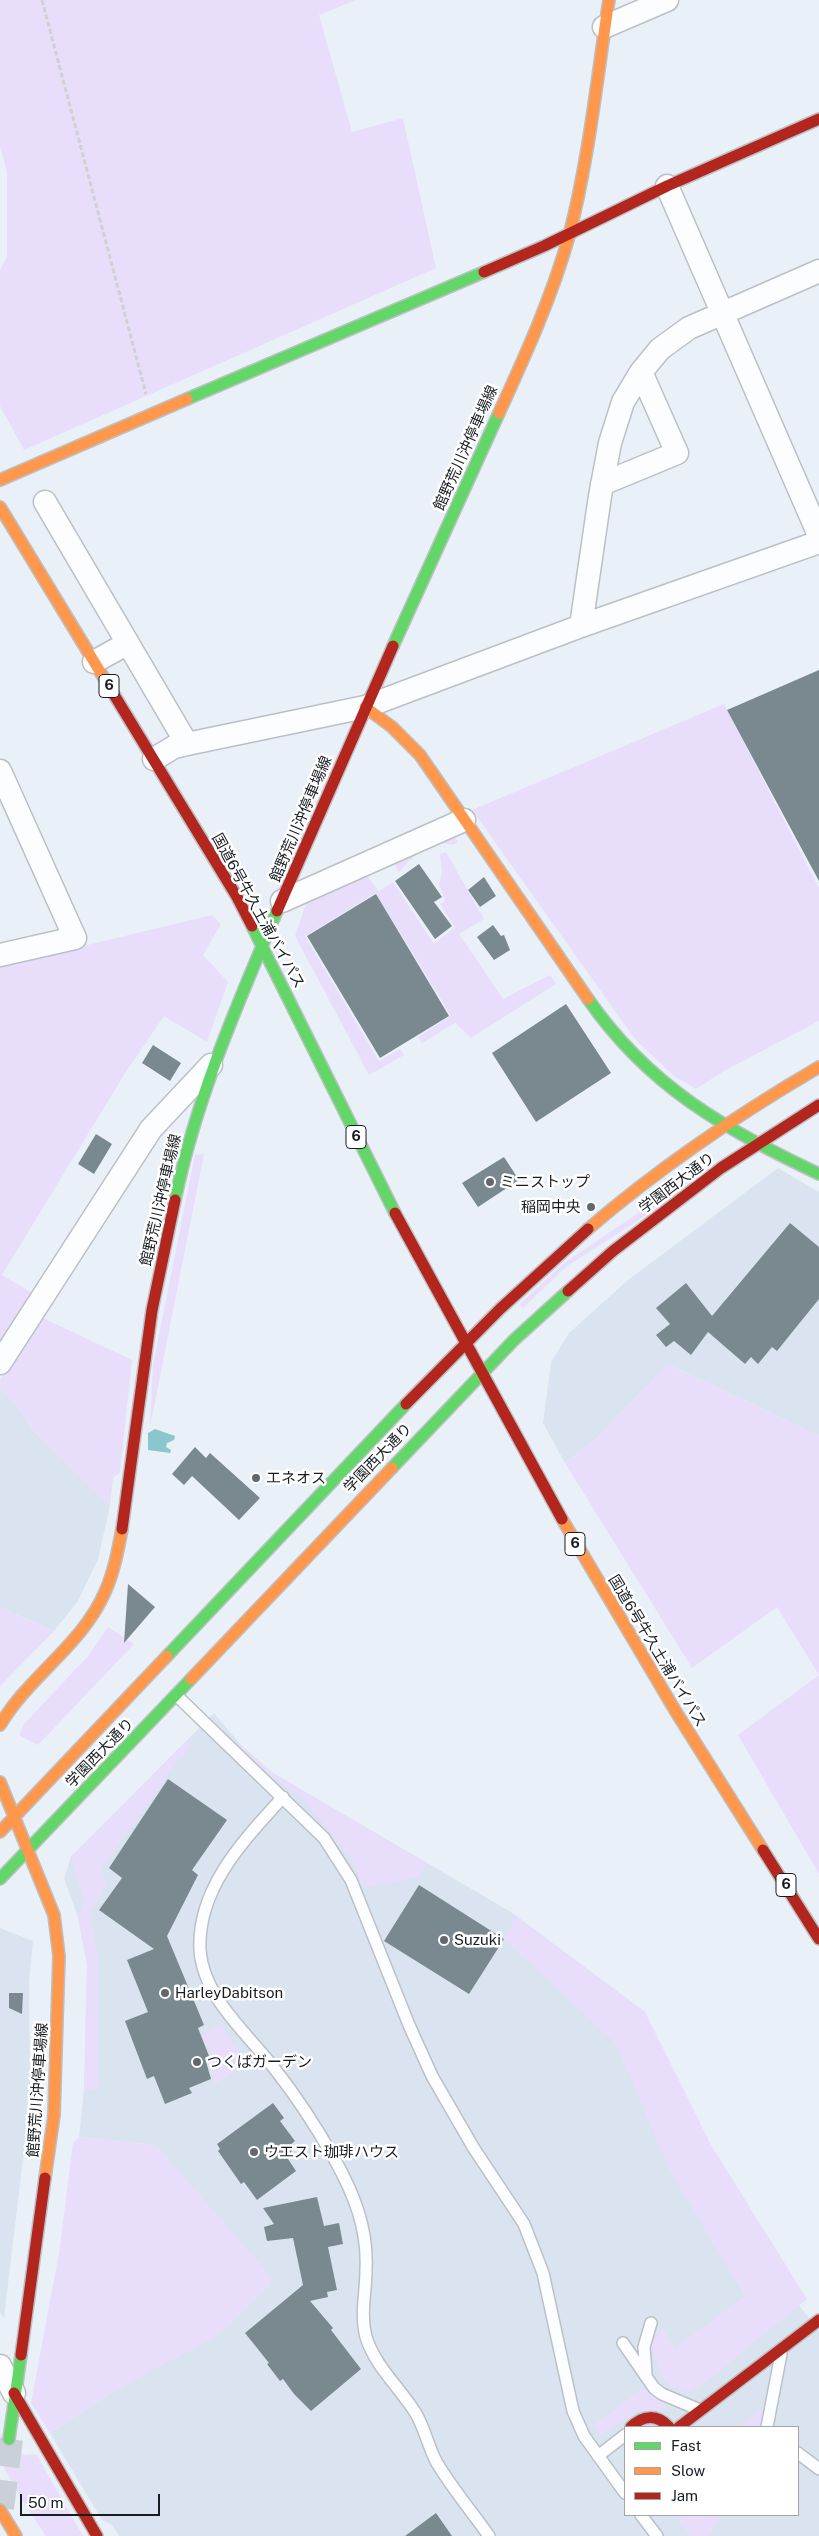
<!DOCTYPE html>
<meta charset="utf-8">
<style>
body{margin:0}
#map{position:relative;width:819px;height:2536px;overflow:hidden;background:#eaf0f7;font-family:"Public Sans",sans-serif}
canvas{display:block}
.legend{position:absolute;left:624px;top:2426px;width:175px;height:90px;box-sizing:border-box;background:#fff;border:1px solid #a3a5a7;margin:0;padding:6px 9px;list-style:none;font-size:15px;color:#181d23}
.legend li{display:flex;align-items:center;gap:10px;height:25px}
.legend b{width:25px;border:1px solid #a3a5a7}
.scale{position:absolute;left:20px;top:2494px;width:140px;height:22px;box-sizing:border-box;border:2px solid #181d23;border-top:0;padding-left:6px;font-size:15px;line-height:18px;white-space:nowrap;color:#181d23;-webkit-text-stroke:4px #fff;paint-order:stroke}
</style>
<div id="map">
<canvas width="819" height="2536"></canvas>
<ul class="legend">
<li><b style="height:6px;background:#63d668"></b>Fast</li>
<li><b style="height:6px;background:#ff974d"></b>Slow</li>
<li><b style="height:6px;background:#b3261e"></b>Jam</li>
</ul>
<div class="scale">50 m</div>
</div>
<script>
const ctx = document.querySelector('canvas').getContext('2d');
ctx.lineJoin = 'round';
function paint(path, color) { ctx.fillStyle = color; ctx.fill(path, 'evenodd'); }
function stroke(path, color, width, dash) { ctx.strokeStyle = color; ctx.lineWidth = width; ctx.lineCap = dash ? 'butt' : 'round'; ctx.setLineDash(dash || []); ctx.stroke(path); }
function write(font, color, halo, rows, align = 'center') {
  ctx.font = font + ' "Public Sans","Noto Sans JP",sans-serif'; ctx.lineWidth = 5; ctx.setLineDash([]); ctx.textBaseline = 'middle'; ctx.strokeStyle = halo; ctx.fillStyle = color; for (const [text, x, y, turn = 0] of rows) {
    ctx.save(); ctx.translate(x, y); ctx.rotate((+turn || 0) * Math.PI / 180); ctx.textAlign = isNaN(turn) ? turn : align; if (halo) ctx.strokeText(text, 0, 0); ctx.fillText(text, 0, 0); ctx.restore();
  }
}
paint(new Path2D(`
 M778 1168 819 1192V1436L668 1364 593 1442 565 1463 543 1423 551 1362 569 1333 628 1280Z
 M0 1388 21 1410 31 1428 110 1506 98 1559 78 1601 54 1631 0 1607Z
 M214 1713 241 1745 273 1773 511 1912 645 2012 691 2131 747 2238 819 2331V2536H119L112 2525 102 2520 50 2433 113 2392 156 2145 79 2137 84 2090 87 1964 78 1917 64 1879 71 1857ZM625 2427H798V2515H625Z
 M0 1928 33 1941 29 1982 30 2100 4 2318 0 2312Z`), '#d9e4f0');
paint(new Path2D(`
 M0 0H356L319 15 352 132 403 118 436 268 24 450 0 406V270L7 257V172L0 146Z
 M724 704 819 888V1021L724 1071 696 1089 674 1076 635 1039 472 810Z
 M452 833 458 842 453 845C430 838 414 856 399 872L391 859Z
 M446 852 484 919 459 934 503 999 550 975 556 984 471 1038 455 1023 422 1043 418 1037 451 1016 376 893 305 936 379 1061 400 1049 404 1055 369 1075 295 936 307 901 366 874 379 891 393 882 434 944 455 927 440 904 445 901 439 884 442 873 440 854Z
 M212 915 221 924 203 955 228 982 207 1042 164 1016 124 1075 2 1275 34 1294 0 1347V966Z
 M204 1154 150 1427 153 1365 195 1155Z
 M701 1165 705 1168 636 1222 567 1266 523 1308 520 1304 564 1263 631 1218Z
 M43 1318 132 1360 120 1472 113 1478 110 1506 31 1428 21 1410 0 1388V1380Z
 M668 1364 819 1436V1874L738 1735 819 1675 777 1607 692 1668 565 1463 593 1442Z
 M0 1607 54 1631 0 1686Z
 M108 1627 134 1644 38 1745 19 1735 24 1724 89 1655Z
 M188 1740 191 1747 174 1766 101 1870 107 1883 90 1914 98 1957V2090H84L87 1964 78 1917 84 1902 71 1857Z
 M241 1745 273 1773 426 1863 419 1877 363 1888 351 1858 305 1801 241 1752Z
 M516 1916 645 2012 711 2145 807 2299 702 2385 687 2392 670 2387C659 2372 653 2358 652 2340L663 2329 675 2348 745 2296 669 2169 616 2044 504 1939Z
 M221 2024 248 2064 215 2084 208 2058 212 2056 206 2044 200 2043 198 2037Z
 M79 2137 156 2145 271 2276V2284L220 2334 113 2392 50 2433 31 2403 59 2253 73 2143Z
 M646 2386 666 2403 660 2412 638 2411 601 2434 595 2424Z
 M764 2407 759 2427H738Z
 M0 2434 24 2455 36 2454 83 2536H46L19 2495 0 2460Z
 M675 2515H723L708 2536H690Z`), '#e8defb');
paint(new Path2D(`
 M155 1429 175 1436 174 1440 167 1443 166 1447 171 1450 170 1453 148 1450V1433Z`), '#89c7cc');
paint(new Path2D(`
 M819 670V881L727 710Z
 M419 864 442 897 434 902 452 926 435 939 395 881Z
 M484 877 496 896 480 907 468 890Z
 M376 894 449 1016 380 1058 307 936Z
 M493 925 501 936 504 935 510 950 494 960 477 937Z
 M566 1004 611 1073 536 1122 492 1053Z
 M153 1045 181 1063 170 1081 142 1063Z
 M96 1134 112 1144 94 1174 78 1164Z
 M504 1157 519 1180 478 1207 462 1183Z
 M790 1223 819 1247V1299L777 1351 772 1347 758 1364 751 1357 745 1364 708 1332 691 1355 674 1341 666 1347 656 1335 670 1324 656 1308 686 1283 712 1316Z
 M195 1447 206 1458 210 1453 260 1498 239 1520 192 1476 184 1485 172 1474Z
 M128 1584 155 1607 124 1643Z
 M168 1779 227 1820 192 1870 198 1875 167 1936 204 2025 198 2028 209 2056 205 2058 211 2079 189 2088 192 2093 165 2104 154 2076 147 2079 125 2021 148 2012 127 1960 154 1949 99 1910 122 1878 109 1868Z
 M419 1885 504 1939 469 1994 384 1941Z
 M9 1993H23L22 2014 9 2008Z
 M273 2103 284 2118 280 2121 295 2141 289 2146 292 2151 286 2156 296 2171 257 2200 244 2182 241 2184 218 2151 220 2149 217 2144Z
 M317 2197 324 2226 339 2223 343 2244 328 2247 337 2290 327 2292 328 2297 310 2301 333 2328 331 2330 361 2369 311 2411 294 2394 283 2379 280 2381 267 2364 269 2363 245 2333 303 2285 293 2238 267 2241 264 2227 274 2224 263 2208Z
 M436 2513 452 2536H405Z`), '#7a8990');
stroke(new Path2D(`
 M0 2508 9 2439`), '#cad0d7', 28, [28, 14]);
const lane = new Path2D(`
 M176 1695 324 1838 351 1880 409 2025 432 2076 473 2147 524 2224 543 2273 573 2411 584 2436 625 2493
 M283 1797C244 1840 197 1888 200 1950 203 1997 247 2033 274 2068 297 2097 317 2128 335 2160 354 2194 368 2229 366 2269 366 2293 360 2314 366 2337 375 2366 399 2387 415 2412 425 2428 428 2447 437 2463 452 2488 472 2512 489 2536
 M623 2343 654 2388 662 2394 700 2410
 M646 2373 644 2347 651 2323
 M767 2427 781 2354
 M798 2453 819 2469
 M598 2456 625 2435
 M641 2515 657 2536`);
const street = new Path2D(`
 M604 27 667 0
 M667 186 819 535
 M602 484 677 453 641 372
 M45 502 187 744 365 707 581 626 819 542
 M581 626 600 496 610 443 623 402 641 372 660 349 689 328 819 271
 M94 662 128 643
 M154 759 174 747 187 744
 M0 771 75 938 0 955
 M282 901 464 820
 M0 1363 151 1129 211 1065
 M0 2366 14 2393`);
const fast = new Path2D(`
 M187 399 484 272
 M393 646 499 413
 M252 926 395 1213
 M588 999C649 1087 725 1129 819 1174
 M175 1200C196 1099 237 1005 277 911
 M392 1468 514 1340 568 1291
 M167 1656 406 1404
 M0 1879 191 1679
 M9 2439 21 2355`);
const slow = new Path2D(`
 M499 413C525 356 552 297 569 236 589 159 597 78 609 0
 M0 480 187 399
 M0 507 110 688
 M365 707 392 727 420 755 588 999
 M588 1229C660 1167 737 1115 819 1067
 M562 1519 676 1712 763 1850
 M191 1679 392 1468
 M0 1725C29 1676 82 1645 105 1592 114 1572 118 1550 122 1529
 M0 1782 54 1915 59 1956 54 2115 45 2178
 M0 1832 167 1656
 M0 2510 16 2536`);
const jam = new Path2D(`
 M484 272 544 246 667 186 819 119
 M110 688 237 897 252 926
 M277 911 393 646
 M395 1213 562 1519
 M568 1291 613 1251 721 1168 819 1105
 M406 1404 500 1309 588 1229
 M122 1529 152 1310 175 1200
 M763 1850 819 1939
 M21 2355 45 2178
 M14 2393 97 2536
 M631 2427C643 2415 657 2414 669 2427
 M679 2427 819 2320`);
stroke(lane, '#bbc0c6', 14);
stroke(street, '#bbc0c6', 25);
stroke(fast, '#bbc0c6', 14);
stroke(slow, '#bbc0c6', 14);
stroke(jam, '#bbc0c6', 14);
stroke(new Path2D(`
 M42 0 146 394`), '#cfd1d3', 3, [5, 2.5]);
stroke(lane, '#fcfdfe', 11);
stroke(street, '#fcfdfe', 22);
stroke(fast, '#63d668', 11);
stroke(slow, '#ff974d', 11);
stroke(jam, '#b3261e', 11);
for (const [x, y, r, color] of [
 [490,1182,5,"#62676d"],
 [591,1207,5,"#62676d"],
 [256,1478,5,"#62676d"],
 [444,1940,5,"#62676d"],
 [165,1993,5,"#62676d"],
 [197,2062,5,"#62676d"],
 [254,2152,5,"#62676d"]
]) { const dot = new Path2D(); dot.arc(x, y, r, 0, 2 * Math.PI); ctx.fillStyle = color; ctx.fill(dot); stroke(dot, '#fff', 2); }
for (const [x, y, w] of [
 [109,686,20],
 [356,1137,20],
 [575,1544,20],
 [786,1885,20]
]) { const box = new Path2D(); box.roundRect(x - w / 2, y - 11.5, w, 23, 4); ctx.fillStyle = '#fff'; ctx.fill(box); stroke(box, '#181d23', 1); }
write('bold 14px', '#181d23', null, [
 ["6",109,686],
 ["6",356,1137],
 ["6",575,1544],
 ["6",786,1885]
]);
write('15px', '#181d23', '#fff', [
 ["館野荒川沖停車場線",466,448,-66],
 ["館野荒川沖停車場線",301,819,-67],
 ["国道6号牛久土浦バイパス",258,911,61],
 ["学園西大通り",677,1183,-37],
 ["館野荒川沖停車場線",161,1200,-77],
 ["学園西大通り",378,1458,-46],
 ["国道6号牛久土浦バイパス",657,1651,59],
 ["学園西大通り",100,1753,-46],
 ["館野荒川沖停車場線",38,2090,-86]
]);
write('15px', '#181d23', '#fff', [
 ["ミニストップ",500,1182],
 ["稲岡中央",581,1207,"right"],
 ["エネオス",266,1478],
 ["Suzuki",454,1940],
 ["HarleyDabitson",175,1993],
 ["つくばガーデン",207,2062],
 ["ウエスト珈琲ハウス",264,2152]
], 'left');
</script>
